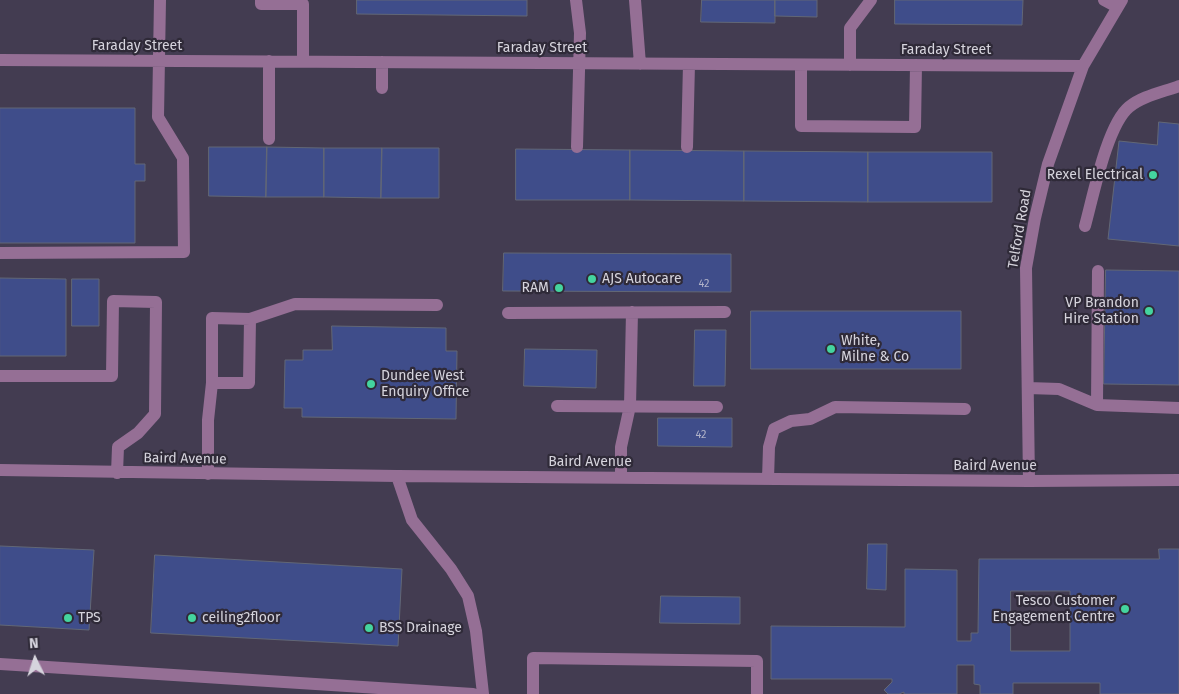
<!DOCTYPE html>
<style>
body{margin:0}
#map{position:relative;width:1179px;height:694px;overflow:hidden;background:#393443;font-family:"Fira Sans",sans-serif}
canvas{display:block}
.north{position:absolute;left:10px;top:634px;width:50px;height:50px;-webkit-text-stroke:4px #2f2a38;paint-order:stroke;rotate:356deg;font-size:14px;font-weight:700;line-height:20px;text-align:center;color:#d6d4dd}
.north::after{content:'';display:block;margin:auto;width:18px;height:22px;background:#d6d4dd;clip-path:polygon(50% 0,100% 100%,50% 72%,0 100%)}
</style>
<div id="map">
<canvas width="1179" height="694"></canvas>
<div class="north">N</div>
</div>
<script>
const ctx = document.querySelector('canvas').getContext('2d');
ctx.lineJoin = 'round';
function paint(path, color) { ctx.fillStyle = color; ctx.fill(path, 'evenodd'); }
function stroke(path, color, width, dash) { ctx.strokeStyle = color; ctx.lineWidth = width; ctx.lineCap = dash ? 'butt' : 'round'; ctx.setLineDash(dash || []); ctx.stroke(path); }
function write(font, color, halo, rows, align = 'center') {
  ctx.font = font + ' "Fira Sans",sans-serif'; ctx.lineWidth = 4.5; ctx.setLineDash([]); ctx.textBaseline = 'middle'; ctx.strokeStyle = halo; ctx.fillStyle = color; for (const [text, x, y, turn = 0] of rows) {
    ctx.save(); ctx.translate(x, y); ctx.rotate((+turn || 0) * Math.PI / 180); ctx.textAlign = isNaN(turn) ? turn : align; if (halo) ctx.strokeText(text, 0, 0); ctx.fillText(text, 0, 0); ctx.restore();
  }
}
paint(new Path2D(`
 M0 0H1179V694H0Z`), '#433c51');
const building = new Path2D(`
 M357 0H527V16L357 14Z
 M702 0H775V23L701 22Z
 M775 0H817V17L775 16Z
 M895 0H1023L1022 25 895 24Z
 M0 108H135V164H145V181H135V243H0Z
 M1159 122 1179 124V246L1108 239 1119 141 1157 145Z
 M209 147H267L266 197 209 196Z
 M267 147 324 148V197H266Z
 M324 148H382L381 198 324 197Z
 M382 148H439V198H381Z
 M516 149 630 150V200H516Z
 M630 150 744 151V201L630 200Z
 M744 151 868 152V202L744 201Z
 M868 152H992V202H868Z
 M504 253 731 254V292L503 291Z
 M1106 270 1179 271V385L1104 384Z
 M0 278 66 279V356H0Z
 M72 279H99V326H72Z
 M751 311H961V369H751Z
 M332 326 446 328V351H457L456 419 302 417V408H284L285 360H303V350H332Z
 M695 330H726L725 386H694Z
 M525 349 597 350 596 388 524 386Z
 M658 418H732V447L658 446Z
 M868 544H887L886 590 867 589Z
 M0 546 94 550 89 630 0 625Z
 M1159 549H1179V694H1100V683H1013V694H980V685L974 684V665H957V694H904V692L899 694H888L884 690 892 682V679H771V626L905 627V569L957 570V641H971V633H978L979 559H1159ZM1011 591H1070V651H1011Z
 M155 555 402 569 398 646 151 633Z
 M661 596 740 597V624L660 623Z`);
paint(building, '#3f4d8a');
stroke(building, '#626776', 1);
stroke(new Path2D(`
 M261 0V4H303V61
 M576 0 580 33 577 147
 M635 0 640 64
 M1104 0 1117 7
 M0 60 1083 66
 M382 62V88
 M801 65V126L915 127 916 65
 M850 65V28L871 0
 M269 139V61
 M687 147 689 64
 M1085 226C1093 197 1107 125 1129 107 1142 96 1163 92 1179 86
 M0 253 184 252 183 158 158 117 160 0
 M508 313 725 312
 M0 376H112L113 301 156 302 155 414 138 433 118 447 117 473
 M212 383H249L250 319
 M1028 388 1059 389 1097 405 1179 408
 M1097 405 1098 271
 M557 406 717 407
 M0 470 397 476 1029 481 1179 480
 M208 474V420L212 383V318L250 319 295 304 437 305
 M397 476 412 520 451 569 468 596 476 631 483 694
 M621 477V447L630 406 632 312
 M768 479 769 447 774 429 791 421 810 419 835 407 965 409
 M1029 481 1026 268 1035 218 1048 164 1083 66 1122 0
 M0 664 473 694
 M533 694V658L757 661V694`), '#956f95', 12);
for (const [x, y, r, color] of [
 [1153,175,5,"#44d49f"],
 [592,279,5,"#44d49f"],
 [559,288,5,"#44d49f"],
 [1149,311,5,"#44d49f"],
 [831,349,5,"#44d49f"],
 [371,384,5,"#44d49f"],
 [1125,609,5,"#44d49f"],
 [68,618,5,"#44d49f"],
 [192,618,5,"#44d49f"],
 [369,628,5,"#44d49f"]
]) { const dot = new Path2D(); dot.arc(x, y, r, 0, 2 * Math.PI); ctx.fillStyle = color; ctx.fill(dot); stroke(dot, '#2f2a38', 2); }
write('11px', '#b0b2c8', null, [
 ["42",704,284],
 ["42",701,435]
]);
write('14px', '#d6d4dd', '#2f2a38', [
 ["Faraday Street",137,46],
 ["Faraday Street",542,48],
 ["Faraday Street",946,50],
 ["Telford Road",1020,229,-80],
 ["Baird Avenue",185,459,1],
 ["Baird Avenue",590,462],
 ["Baird Avenue",995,466]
]);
write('14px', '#d6d4dd', '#2f2a38', [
 ["Rexel Electrical",1143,175,"right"],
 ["AJS Autocare",602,279],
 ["RAM",549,288,"right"],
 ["VP Brandon",1139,303,"right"],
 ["Hire Station",1139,319,"right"],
 ["White,",841,341],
 ["Milne & Co",841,357],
 ["Dundee West",381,376],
 ["Enquiry Office",381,392],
 ["Tesco Customer",1115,601,"right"],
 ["Engagement Centre",1115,617,"right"],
 ["TPS",78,618],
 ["ceiling2floor",202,618],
 ["BSS Drainage",379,628]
], 'left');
</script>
